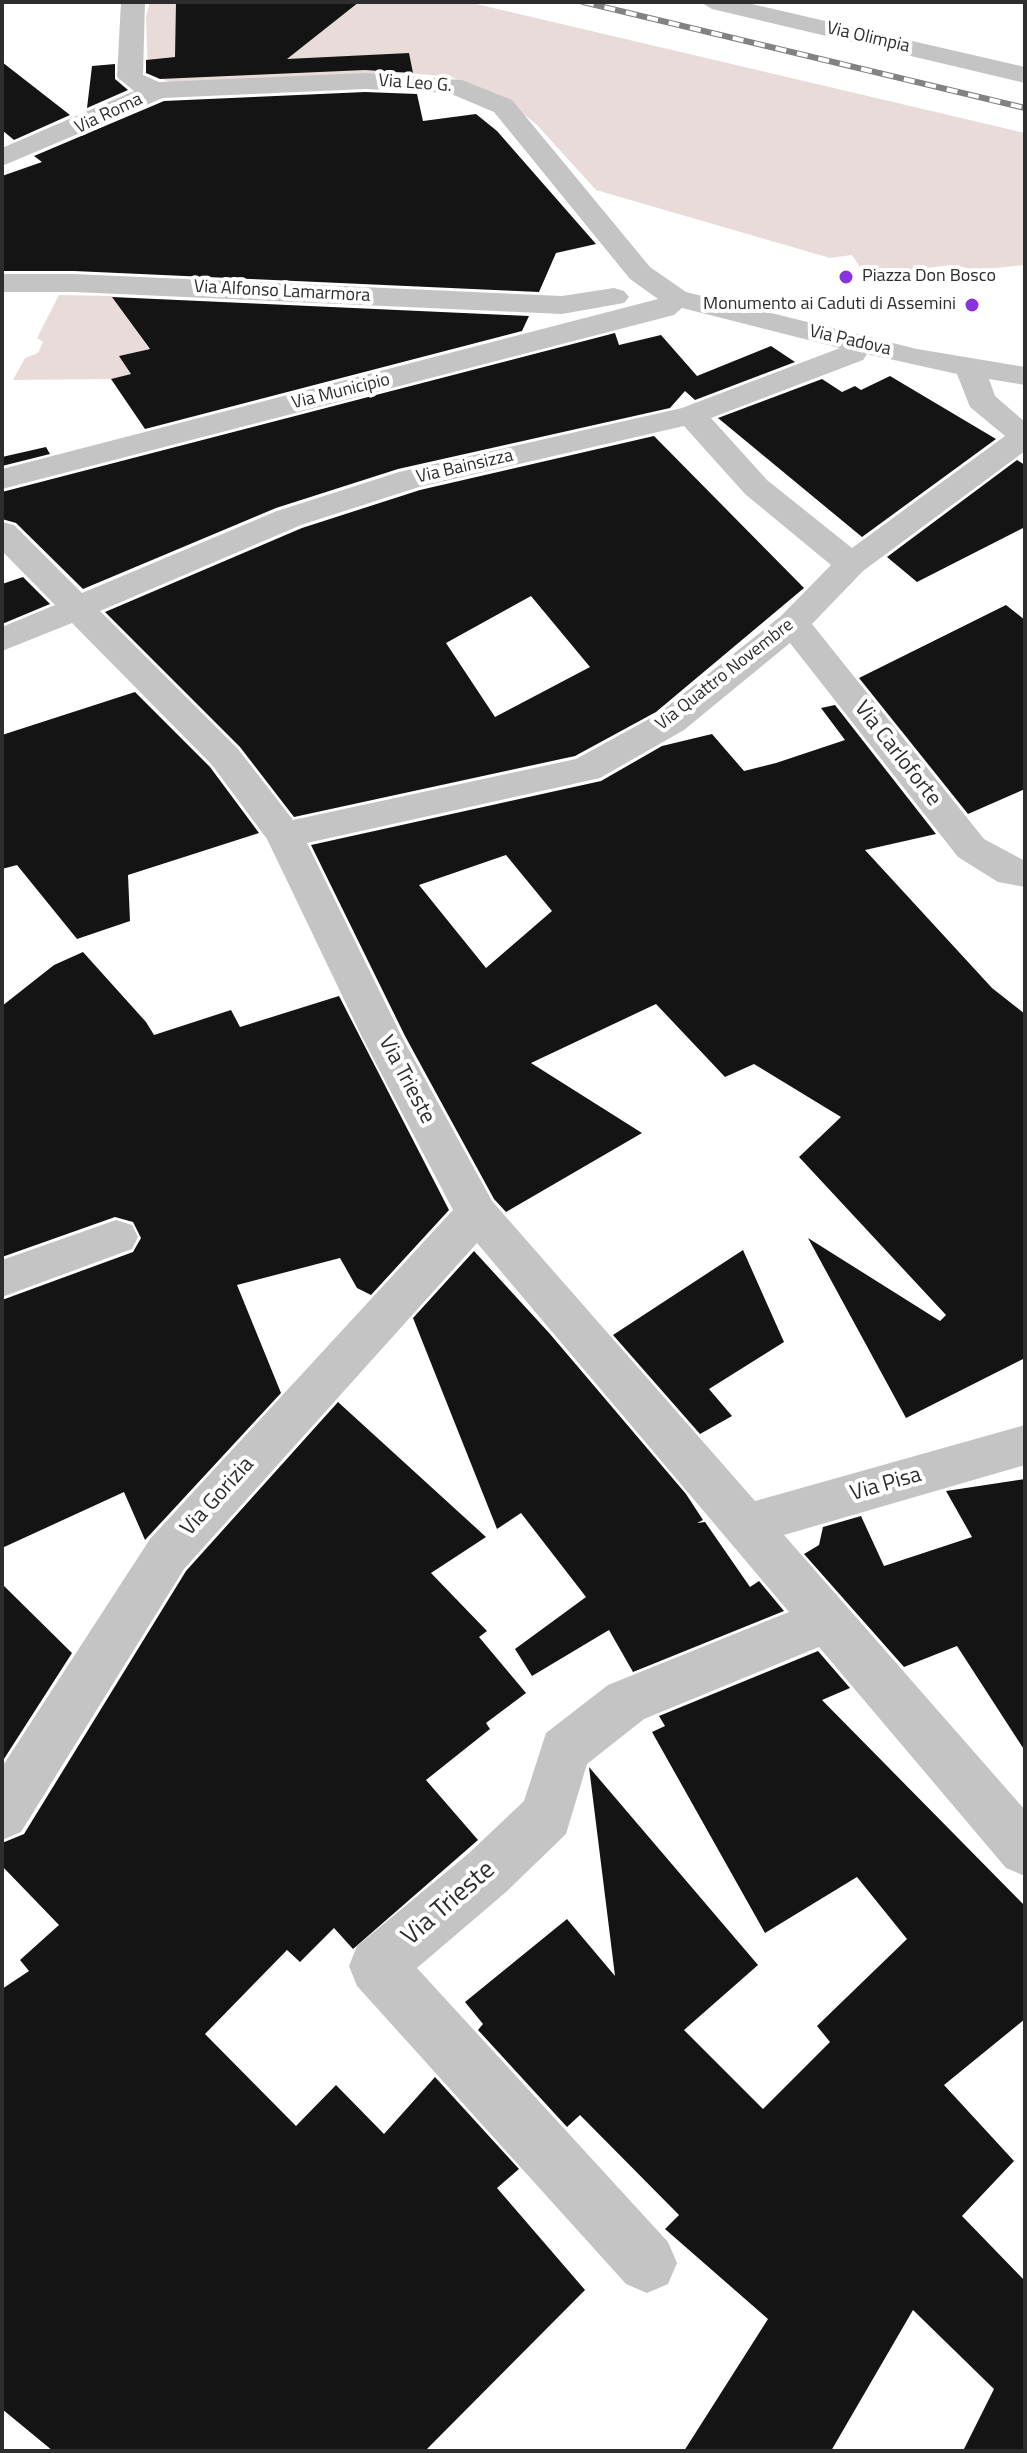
<!DOCTYPE html>
<style>
body{margin:0}
#map{position:relative;width:1027px;height:2453px;overflow:hidden;background:#fff;font-family:"Titillium Web",sans-serif}
canvas{display:block}
.frame{position:absolute;inset:0;border:4px solid #2d2d2d;pointer-events:none}
</style>
<div id="map">
<canvas width="1027" height="2453"></canvas>
<div class="frame"></div>
</div>
<script>
const ctx = document.querySelector('canvas').getContext('2d');
ctx.lineJoin = 'round';
function paint(path, color) { ctx.fillStyle = color; ctx.fill(path, 'evenodd'); }
function stroke(path, color, width, dash) { ctx.strokeStyle = color; ctx.lineWidth = width; ctx.lineCap = dash ? 'butt' : 'round'; ctx.setLineDash(dash || []); ctx.stroke(path); }
function write(font, color, halo, rows, align = 'center') {
  ctx.font = font + ' "Titillium Web",sans-serif'; ctx.lineWidth = 8; ctx.setLineDash([]); ctx.textBaseline = 'middle'; ctx.strokeStyle = halo; ctx.fillStyle = color; for (const [text, x, y, turn = 0] of rows) {
    ctx.save(); ctx.translate(x, y); ctx.rotate((+turn || 0) * Math.PI / 180); ctx.textAlign = isNaN(turn) ? turn : align; if (halo) ctx.strokeText(text, 0, 0); ctx.fillText(text, 0, 0); ctx.restore();
  }
}
paint(new Path2D(`
 M150 2H468L1025 133V265L976 270 952 265 865 275 852 255 830 258 596 190 536 124 502 97 451 77 409 73 177 85 148 73 146 17Z
 M59 295 112 296 149 349 120 356 131 374 111 379 13 380 25 358 38 353 43 342 37 338Z`), '#eadbdb');
paint(new Path2D(`
 M176 2H359L287 59 409 53 413 73 365 70 160 79 146 73V60L175 57Z
 M2 62 70 115 14 140 2 130Z
 M115 64V79L128 90 87 108 92 66Z
 M365 92 417 94 423 121 476 114 497 131 596 244 556 253 539 292 74 271H2V176L42 162 34 156 164 101Z
 M112 297 529 316 522 331 145 429 111 379 131 374 119 356 150 349Z
 M615 333 619 345 661 335 697 376 771 346 795 362 695 400 685 391 670 408 398 469 276 508 83 589 16 523 2 519V492Z
 M890 376 996 439 862 537 718 418 822 379 842 392 855 386 861 390Z
 M654 436 804 588 656 712 575 756 294 817 240 747 105 612 302 528 420 490ZM531 596 590 667 495 717 446 643Z
 M46 447 50 454 2 466V457Z
 M1017 460 1025 465V527L917 582 887 557Z
 M23 577 50 604 2 624V584Z
 M1006 605 1025 620V789L968 814 859 678Z
 M135 692 210 767 259 833 128 875 130 921 77 939 17 865 2 869V735Z
 M835 705 936 834 865 850 992 988 1025 1014V1358L906 1418 808 1238 940 1321 946 1315 799 1157 841 1117 754 1064 725 1077 656 1004 531 1063 642 1133 506 1212 494 1199 405 1036 311 845 601 781 662 746 712 734 744 771 776 763 845 740 821 708ZM506 855 552 911 486 968 419 885Z
 M83 952 146 1022 154 1035 231 1010 240 1027 339 996 449 1210 371 1295 357 1288 340 1258 237 1285 281 1393 145 1540 124 1492 2 1548V1300L133 1252 141 1238 133 1222 115 1217 2 1257V1006L54 965Z
 M743 1250 784 1342 709 1389 732 1416 700 1434 613 1335Z
 M474 1251 550 1334 686 1494 703 1520 697 1523 705 1522 750 1587 759 1581 784 1611 633 1672 609 1630 532 1676 515 1649 586 1597 521 1513 497 1529 413 1318Z
 M338 1402 486 1537 431 1573 487 1631 479 1637 526 1693 486 1723 490 1729 426 1780 478 1840 353 1949 334 1928 300 1962 287 1950 205 2034 296 2126 336 2085 384 2134 435 2077 519 2169 497 2188 585 2290 425 2451H53L2 2409V1989L29 1971 20 1960 59 1925 2 1866V1843L24 1834 186 1571Z
 M1025 1479V1751L957 1646 904 1667 804 1554 819 1545 823 1527 861 1516 884 1566 972 1537 946 1491Z
 M2 1584 72 1653 2 1762Z
 M818 1651 850 1688 822 1700 1025 1906V2019L944 2085 1014 2161 962 2216 1025 2281V2451H963L994 2389 913 2310 831 2451H684L768 2319 665 2229 679 2215 580 2115 567 2127 478 2030 483 2024 465 2002 567 1919 615 1976 589 1767 758 1965 684 2030 763 2109 830 2042 817 2026 907 1939 857 1877 765 1933 652 1732 665 1726 659 1716Z`), '#141414');
paint(new Path2D(`
 M121 2H145L143 75 159 82 365 73 462 80 512 100 650 267 686 292 917 349 1025 367V385L989 379 995 396 1025 422V451L863 571 812 624 984 839 1025 861V887L998 882 958 857 790 643 684 730 600 778 307 843 402 1037 492 1201 755 1501 1025 1425V1465L784 1535 1025 1810V1876L1006 1868 819 1647 644 1719 587 1764 566 1834 506 1892 417 1968 668 2242 677 2263 668 2284 647 2293 626 2284 357 1986 349 1966 357 1946 468 1854 524 1801 546 1733 608 1685 789 1612 477 1243 184 1569 21 1832 2 1840V1767L150 1539 453 1210 362 1037 267 839 212 765 72 623 2 651V627L55 605 2 551V522L14 525 82 593 277 511 399 472 682 408 840 348 682 308 674 315 2 489V469L658 299 630 279 494 112 449 93 365 89 163 98 2 166V148L134 91 117 77ZM867 354 957 374 970 407 1005 436 852 548 767 480 711 418 863 360ZM684 426 745 494 831 565 781 616 658 714 576 759 293 820 238 749 100 611 301 525 419 487Z
 M700 2H743L1025 67V83L712 9Z
 M2 274H74L562 296 614 288 624 291 629 297 624 303 562 314 74 292H2Z
 M116 1220 132 1225 138 1237 132 1249 2 1297V1260Z`), '#c4c4c4');
const rail = new Path2D(`
 M583 2 1025 108`);
stroke(rail, '#828282', 6);
stroke(rail, '#fff', 4, [11]);
for (const [x, y, r, color] of [
 [846,277,8,"#8734df"],
 [972,305,8,"#8734df"]
]) { const dot = new Path2D(); dot.arc(x, y, r, 0, 2 * Math.PI); ctx.fillStyle = color; ctx.fill(dot); stroke(dot, '#fff', 3); }
write('18px', '#2d2d2d', '#fff', [
 ["Via Olimpia",868,38,13],
 ["Via Leo G.",415,84,4],
 ["Via Roma",109,114,-25],
 ["Via Alfonso Lamarmora",282,292,3],
 ["Via Padova",850,341,13],
 ["Via Municipio",341,392,-14],
 ["Via Bainsizza",465,467,-13],
 ["Via Quattro Novembre",725,675,-38]
]);
write('18px', '#2d2d2d', '#fff', [
 ["Piazza Don Bosco",862,277],
 ["Monumento ai Caduti di Assemini",956,305,"right"]
], 'left');
write('22px', '#2d2d2d', '#fff', [
 ["Via Carloforte",897,754,52],
 ["Via Trieste",406,1080,62],
 ["Via Pisa",886,1485,-16],
 ["Via Gorizia",218,1497,-48]
]);
write('26px', '#2d2d2d', '#fff', [
 ["Via Trieste",449,1904,-41]
]);
</script>
